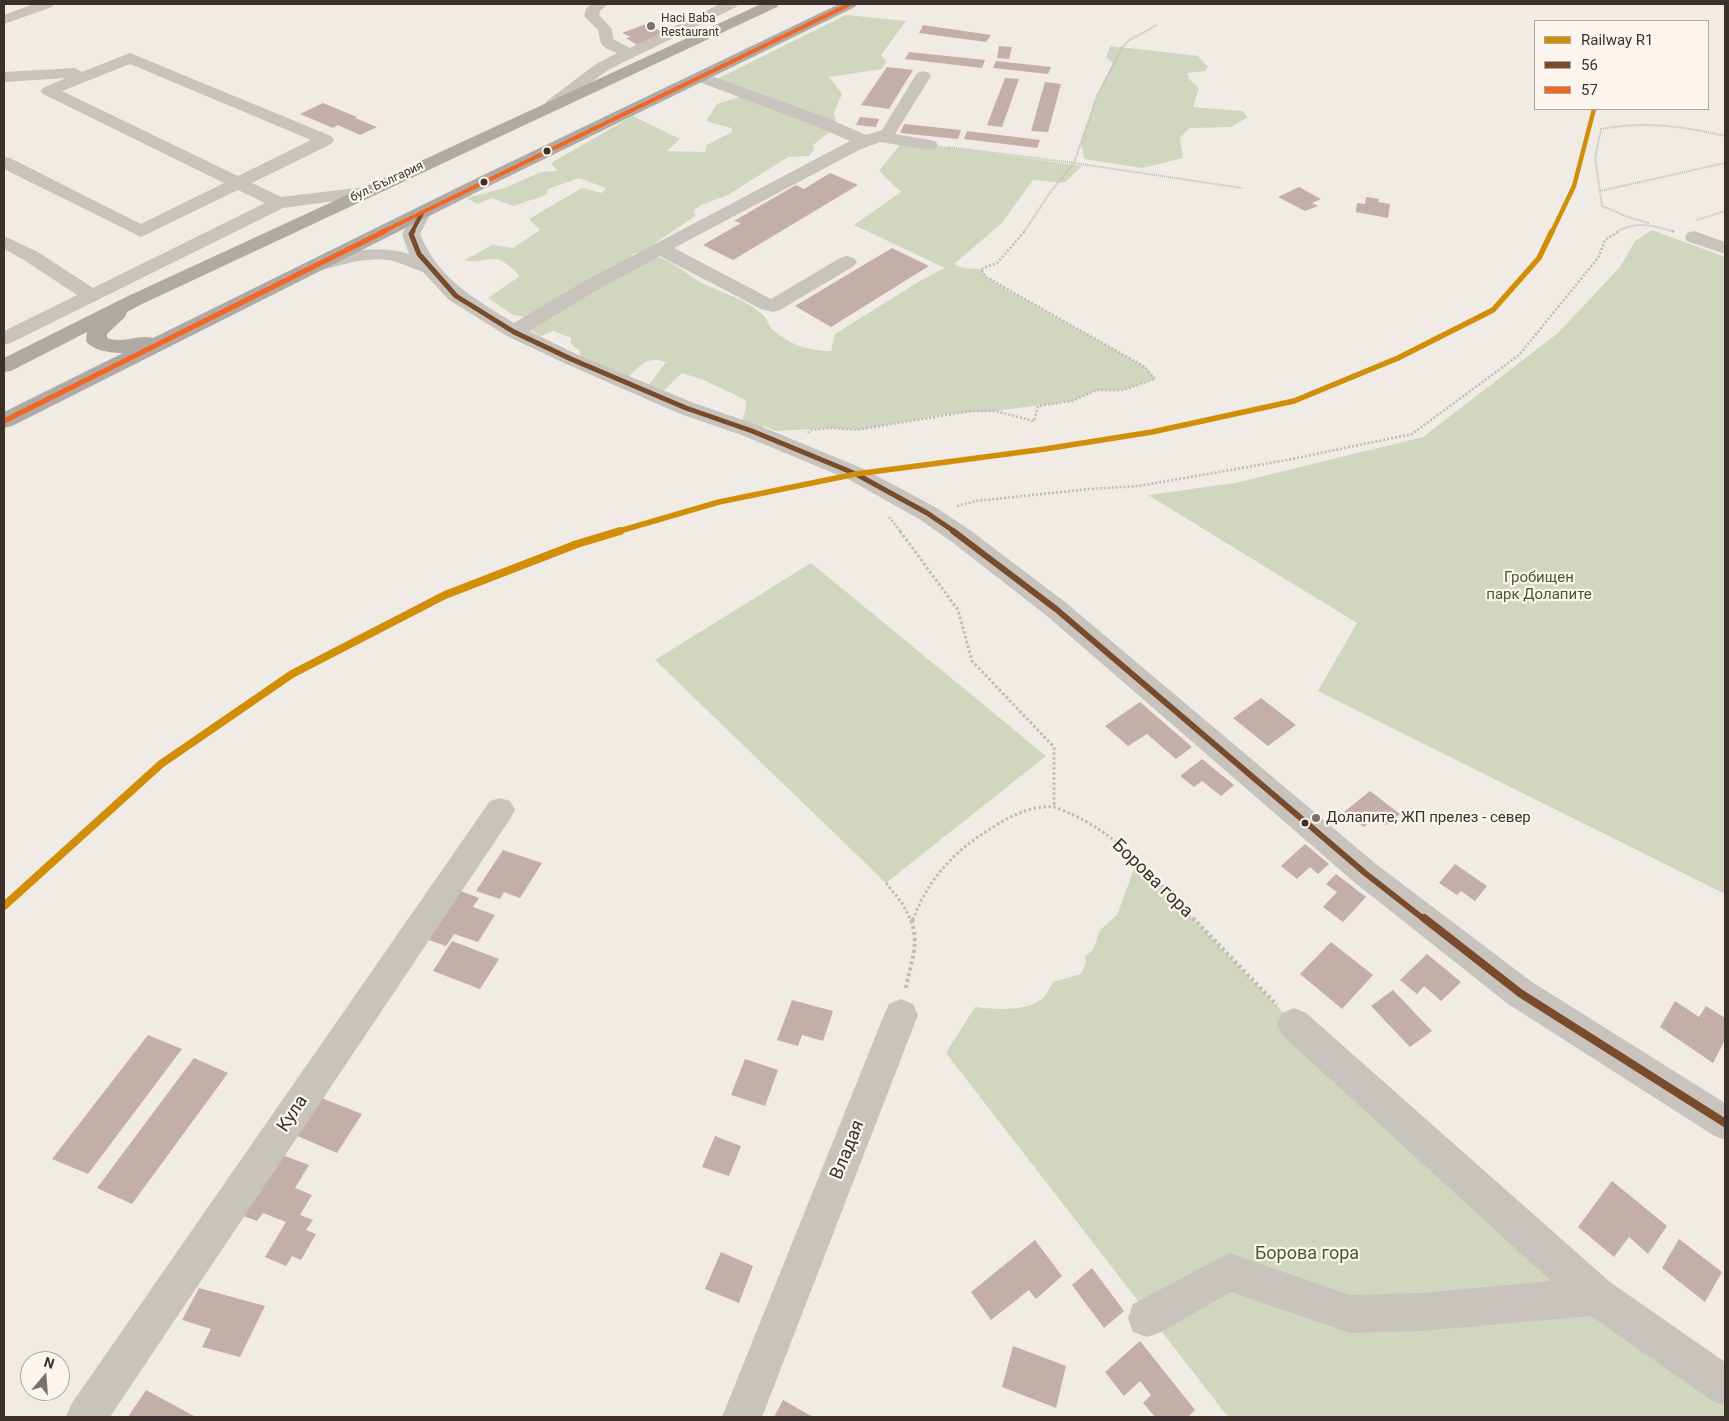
<!DOCTYPE html>
<meta charset="utf-8">
<style>
body{margin:0}
#map{position:relative;width:1729px;height:1421px;overflow:hidden;background:#f0ebe5;font-family:Roboto,sans-serif}
canvas{display:block}
.frame{position:absolute;inset:0;border:5px solid #3b302b;pointer-events:none}
.legend{position:absolute;left:1534px;top:20px;width:175px;height:90px;box-sizing:border-box;background:#fbf5ee;border:1px solid #aea6a0;margin:0;padding:6px 9px;list-style:none;font-size:15px;color:#3b302b}
.legend li{display:flex;align-items:center;gap:10px;height:25px}
.legend b{width:25px;border:1px solid #aea6a0}
.north{position:absolute;left:20px;top:1351px;width:50px;height:50px;box-sizing:border-box;background:#fbf5ee;border:1px solid #aea6a0;border-radius:50%;rotate:18deg;font-size:14px;font-weight:700;line-height:20px;text-align:center;color:#3b302b}
.north::after{content:'';display:block;margin:auto;width:18px;height:22px;background:#7a716c;clip-path:polygon(50% 0,100% 100%,50% 72%,0 100%)}
</style>
<div id="map">
<canvas width="1729" height="1421"></canvas>
<div class="frame"></div>
<ul class="legend">
<li><b style="height:6px;background:#d18e09"></b>Railway R1</li>
<li><b style="height:6px;background:#7a4b2a"></b>56</li>
<li><b style="height:6px;background:#f26522"></b>57</li>
</ul>
<div class="north">N</div>
</div>
<script>
const ctx = document.querySelector('canvas').getContext('2d');
ctx.lineJoin = 'round';
function paint(path, color) { ctx.fillStyle = color; ctx.fill(path, 'evenodd'); }
function stroke(path, color, width, dash) { ctx.strokeStyle = color; ctx.lineWidth = width; ctx.lineCap = dash ? 'butt' : 'round'; ctx.setLineDash(dash || []); ctx.stroke(path); }
function write(font, color, halo, rows, align = 'center') {
  ctx.font = font + ' Roboto,sans-serif'; ctx.lineWidth = 4.5; ctx.setLineDash([]); ctx.textBaseline = 'middle'; ctx.strokeStyle = halo; ctx.fillStyle = color; for (const [text, x, y, turn = 0] of rows) {
    ctx.save(); ctx.translate(x, y); ctx.rotate((+turn || 0) * Math.PI / 180); ctx.textAlign = isNaN(turn) ? turn : align; if (halo) ctx.strokeText(text, 0, 0); ctx.fillText(text, 0, 0); ctx.restore();
  }
}
paint(new Path2D(`
 M846 15 906 21 881 55 886 61 882 69 829 77 842 94 834 113 837 126 813 145 814 149 809 156 788 157 728 195 701 205 694 210 695 216 645 250 631 255C641 255 651 255 661 258 676 263 687 275 700 282 720 292 748 300 764 316 768 320 768 326 772 329 790 345 808 351 831 351L835 334 920 281 945 268 854 225 901 192 879 171 903 141 1082 166 1064 183 1033 180 1002 223 954 264 964 268 981 269 986 277 1009 291 1145 367 1155 379 1123 390H1097L1072 401 995 411 946 414 857 430 832 428 776 431 764 426 752 431 741 425 746 407V400L704 380 682 373 664 390 649 385 666 362C648 356 639 365 628 378L580 359V351L571 344V338L553 331 541 336 528 329 537 319 513 315 488 298 520 276C513 270 504 258 493 259 482 259 477 264 465 260L492 245 513 248 540 230 529 219 582 188 602 193 606 188 579 178 548 189 546 195 513 206 492 198 477 204 467 198 505 188 541 172 557 171 551 163 633 116 680 139 667 151 705 152 707 145 732 132 731 128 706 121 717 104 739 97 715 80Z
 M1110 46 1198 56 1208 67 1205 71 1187 73 1189 79 1199 88 1193 107 1242 111 1248 117 1231 127 1190 128 1180 137 1183 158 1142 168 1084 159 1081 142 1097 96 1113 63 1106 58Z
 M1652 230 1725 257V894L1318 691 1357 623 1148 495 1235 483 1423 437 1558 333 1620 267 1635 241Z
 M811 563 1046 756 886 883 655 660Z
 M1137 861 1294 1024 1596 1296 1725 1388V1417H1228L946 1053 975 1007C994 1009 1030 1013 1045 996 1048 992 1050 987 1053 982L1081 974 1086 962 1085 956 1093 950 1100 930 1117 915Z`), '#d1d6bf');
paint(new Path2D(`
 M646 24 656 26V29L665 33 637 45 626 38 631 37 622 33Z
 M923 25 991 35 986 42 919 33Z
 M999 46 1012 47 1009 59 997 58Z
 M909 52 985 60 982 68 905 59Z
 M996 61 1051 67 1048 74 993 68Z
 M887 67 913 70 889 109 861 105Z
 M1005 78 1019 79 1002 127 987 125Z
 M1045 82 1061 84 1048 132 1031 131Z
 M323 103 357 117 355 118 377 127 360 135 338 125 333 128 300 114Z
 M860 117 879 119 876 127 856 125Z
 M904 124 961 130 958 139 900 133Z
 M967 131 1040 140 1037 148 964 139Z
 M830 173 858 185 733 260 703 245 741 223 734 221 796 185 804 189Z
 M1299 187 1321 199 1312 203 1318 206 1305 211 1278 197Z
 M1366 197 1379 199 1378 202 1390 204 1388 218 1356 212 1357 203 1365 204Z
 M892 248 929 266 831 327 795 306Z
 M1261 698 1296 725 1268 746 1233 718Z
 M1140 702 1192 747 1176 759 1147 734 1128 746 1105 726Z
 M1202 759 1234 785 1221 796 1202 781 1194 787 1180 776Z
 M1370 791 1400 814 1386 825 1375 817 1364 827 1344 812Z
 M1305 844 1329 864 1318 874 1310 867 1297 879 1281 866Z
 M503 850 542 863 520 898 504 892 500 899 476 891Z
 M1455 864 1487 886 1475 901 1461 891 1457 895 1439 883Z
 M1336 874 1366 897 1343 922 1323 907 1337 892 1326 884Z
 M455 889 479 898 473 907 495 915 478 942 454 934 446 946 423 938Z
 M452 941 499 959 480 989 433 971Z
 M1331 942 1373 975 1342 1009 1300 974Z
 M1427 954 1461 982 1441 1001 1424 986 1417 994 1400 980Z
 M1393 990 1432 1031 1410 1047 1371 1006Z
 M792 1000 833 1011 823 1041 802 1035 798 1046 777 1040Z
 M1675 1001 1699 1017 1706 1006 1725 1018V1040L1713 1063 1660 1027Z
 M148 1035 182 1049 88 1174 52 1159Z
 M194 1058 228 1073 132 1204 97 1188Z
 M745 1059 778 1070 765 1106 731 1095Z
 M314 1095 362 1114 337 1153 288 1132Z
 M715 1136 741 1146 729 1176 702 1167Z
 M277 1153 309 1165 295 1188 312 1195 300 1215 313 1220 306 1230 316 1234 301 1260 292 1256 286 1266 265 1257 286 1222 263 1213 257 1221 238 1214Z
 M1612 1181 1667 1226 1648 1254 1629 1237 1614 1257 1578 1227Z
 M1679 1239 1722 1272 1705 1302 1662 1268Z
 M1035 1240 1062 1276 1036 1299 1029 1290 991 1320 971 1292Z
 M721 1252 753 1266 739 1303 705 1289Z
 M1092 1268 1124 1311 1104 1328 1072 1285Z
 M199 1288 265 1306 240 1357 202 1347 211 1329 182 1320Z
 M1140 1341 1195 1410 1188 1417H1155L1143 1403 1151 1395 1140 1381 1124 1396 1105 1372Z
 M1013 1346 1066 1366 1056 1408 1002 1387Z
 M146 1390 194 1416 128 1417Z
 M783 1400 813 1417H774Z`), '#c3afa7');
stroke(new Path2D(`
 M948 147 1074 163 1242 188
 M1600 191 1725 163
 M1697 220 1725 211
 M1649 223 1628 217 1602 206 1595 157 1601 129C1647 121 1680 126 1725 136
 M1024 232 1049 194 1074 163 1097 96 1122 48 1128 41 1157 25
 M1617 232C1636 220 1655 226 1675 232`), '#c2bbb6', 2, [1, 1]);
stroke(new Path2D(`
 M1672 231 1675 232
 M808 433 810 430 832 428 857 430 971 411H995L1034 421 1038 406 1072 401 1097 390H1123L1155 379 1145 367 986 277 981 269 997 263 1025 231
 M957 506 976 501 1089 489 1139 486 1287 460 1412 434 1519 355 1598 258 1605 240 1619 231
 M889 517 901 532`), '#c2bbb6', 2.5, [2, 2]);
stroke(new Path2D(`
 M900 531 958 610 972 661 1054 747V807
 M886 883 902 903 911 920
 M913 920C926 883 951 854 984 833 1004 820 1027 805 1053 807 1059 808 1066 812 1071 814 1121 836 1157 881 1194 920`), '#c2bbb6', 3, [2.5, 2.5]);
stroke(new Path2D(`
 M1193 918 1277 1005
 M912 922 913 918
 M906 988C910 963 921 943 910 918`), '#c2bbb6', 4, [3, 3]);
paint(new Path2D(`
 M34 4H54L52 7 4 24V15Z
 M591 4H608L600 11 599 15 612 29 613 39 630 48 720 4H738L736 7 608 70 559 107H547L545 104 547 101 596 64 617 53 607 49 601 44 598 30 584 16 586 9Z
 M130 53 331 136 334 140 331 144 252 183 281 197 365 187 371 188 374 192 371 196 365 197 283 208 11 343 4 345V331L77 295 24 260 4 249V236L38 252 93 288 265 203 238 190 141 237 4 169V157L10 158 141 224 224 183 43 94 41 91 43 88 66 78 4 82V72L75 68 82 72ZM130 64 311 140 238 176 62 91Z
 M923 71 929 73 931 76 895 134 935 141 938 145 935 149 929 150 880 142 859 150 674 248 771 299 840 258 847 256 854 258 857 262 854 266 780 310 773 312 761 309 660 256 597 290 529 331 578 355 694 403 760 426 864 469 935 507 970 530 1065 602 1376 864 1532 982 1725 1103V1140L1713 1135 1508 1004 1354 882 1047 616 952 542 919 519 848 479 744 436 678 413 564 363 507 336 449 300 423 272 394 261 379 259 357 261 314 272 307 270 304 266 307 262C342 253 374 243 409 254L402 234 416 209 422 207 428 209 431 213 420 234C439 280 474 298 514 323L583 282 850 141 813 125 694 80 692 77 694 74H706L825 117 866 135 882 130 917 73Z
 M1694 231 1725 242V254L1687 241 1685 237 1687 233Z
 M500 798 510 801 515 810 510 819 110 1417H66L72 1403 490 801Z
 M901 999 913 1004 918 1015 762 1417H722L884 1015 889 1004Z
 M1294 1008 1306 1013 1610 1282 1725 1362V1406L1711 1400 1591 1316 1422 1331 1350 1333 1231 1292 1161 1332 1147 1337 1133 1332 1128 1318 1133 1304 1229 1253 1350 1295 1422 1293 1551 1281 1282 1035 1277 1024 1282 1013Z`), '#c9c3be');
paint(new Path2D(`
 M761 4H779L777 7 140 305 127 312 125 317 107 334V338C123 344 138 334 153 338L473 180 839 4H857L855 7 485 188 12 426 4 428V412L123 353C111 353 93 351 86 341L87 332 11 371 4 372V358L126 297Z`), '#afaaa4');
stroke(new Path2D(`
 M412 232 422 213`), '#7a4b2a', 4);
stroke(new Path2D(`
 M413 231 411 234 419 254 456 296 514 332 571 359 686 408 752 431 856 474 927 513 955 532`), '#7a4b2a', 5);
stroke(new Path2D(`
 M953 531 1056 609 1365 873 1425 920`), '#7a4b2a', 6);
stroke(new Path2D(`
 M1424 918 1520 993 1725 1123`), '#7a4b2a', 8);
stroke(new Path2D(`
 M382 232 850 4`), '#f26522', 4);
stroke(new Path2D(`
 M4 421 385 231`), '#f26522', 5);
stroke(new Path2D(`
 M1552 232 1574 186 1594 109`), '#d18e09', 4.5);
stroke(new Path2D(`
 M616 532 719 502 856 474 1045 449 1152 432 1294 401 1398 358 1493 310 1539 258 1552 231`), '#d18e09', 5.5);
stroke(new Path2D(`
 M4 906 161 764 292 674 445 595 577 544 620 531`), '#d18e09', 8);
for (const [x, y, r, color] of [
 [651,26,5,"#7a716c"],
 [547,151,4.5,"#3b302b"],
 [484,182,4.5,"#3b302b"],
 [1316,818,5,"#7a716c"],
 [1305,823,4.5,"#3b302b"]
]) { const dot = new Path2D(); dot.arc(x, y, r, 0, 2 * Math.PI); ctx.fillStyle = color; ctx.fill(dot); stroke(dot, '#fbf5ee', 2); }
write('12px', '#3b302b', '#fbf5ee', [
 ["Haci Baba",661,19],
 ["Restaurant",661,33]
], 'left');
write('12px', '#3b302b', '#fbf5ee', [
 ["бул. България",387,182,-25]
]);
write('15px', '#4a5a2e', '#fbf5ee', [
 ["Гробищен",1539,578],
 ["парк Долапите",1539,595]
]);
write('15px', '#3b302b', '#fbf5ee', [
 ["Долапите, ЖП прелез - север",1326,818]
], 'left');
write('18px', '#3b302b', '#fbf5ee', [
 ["Борова гора",1152,879,44],
 ["Кула",293,1114,-56],
 ["Владая",848,1150,-68]
]);
write('18px', '#4a5a2e', '#fbf5ee', [
 ["Борова гора",1307,1254]
]);
</script>
